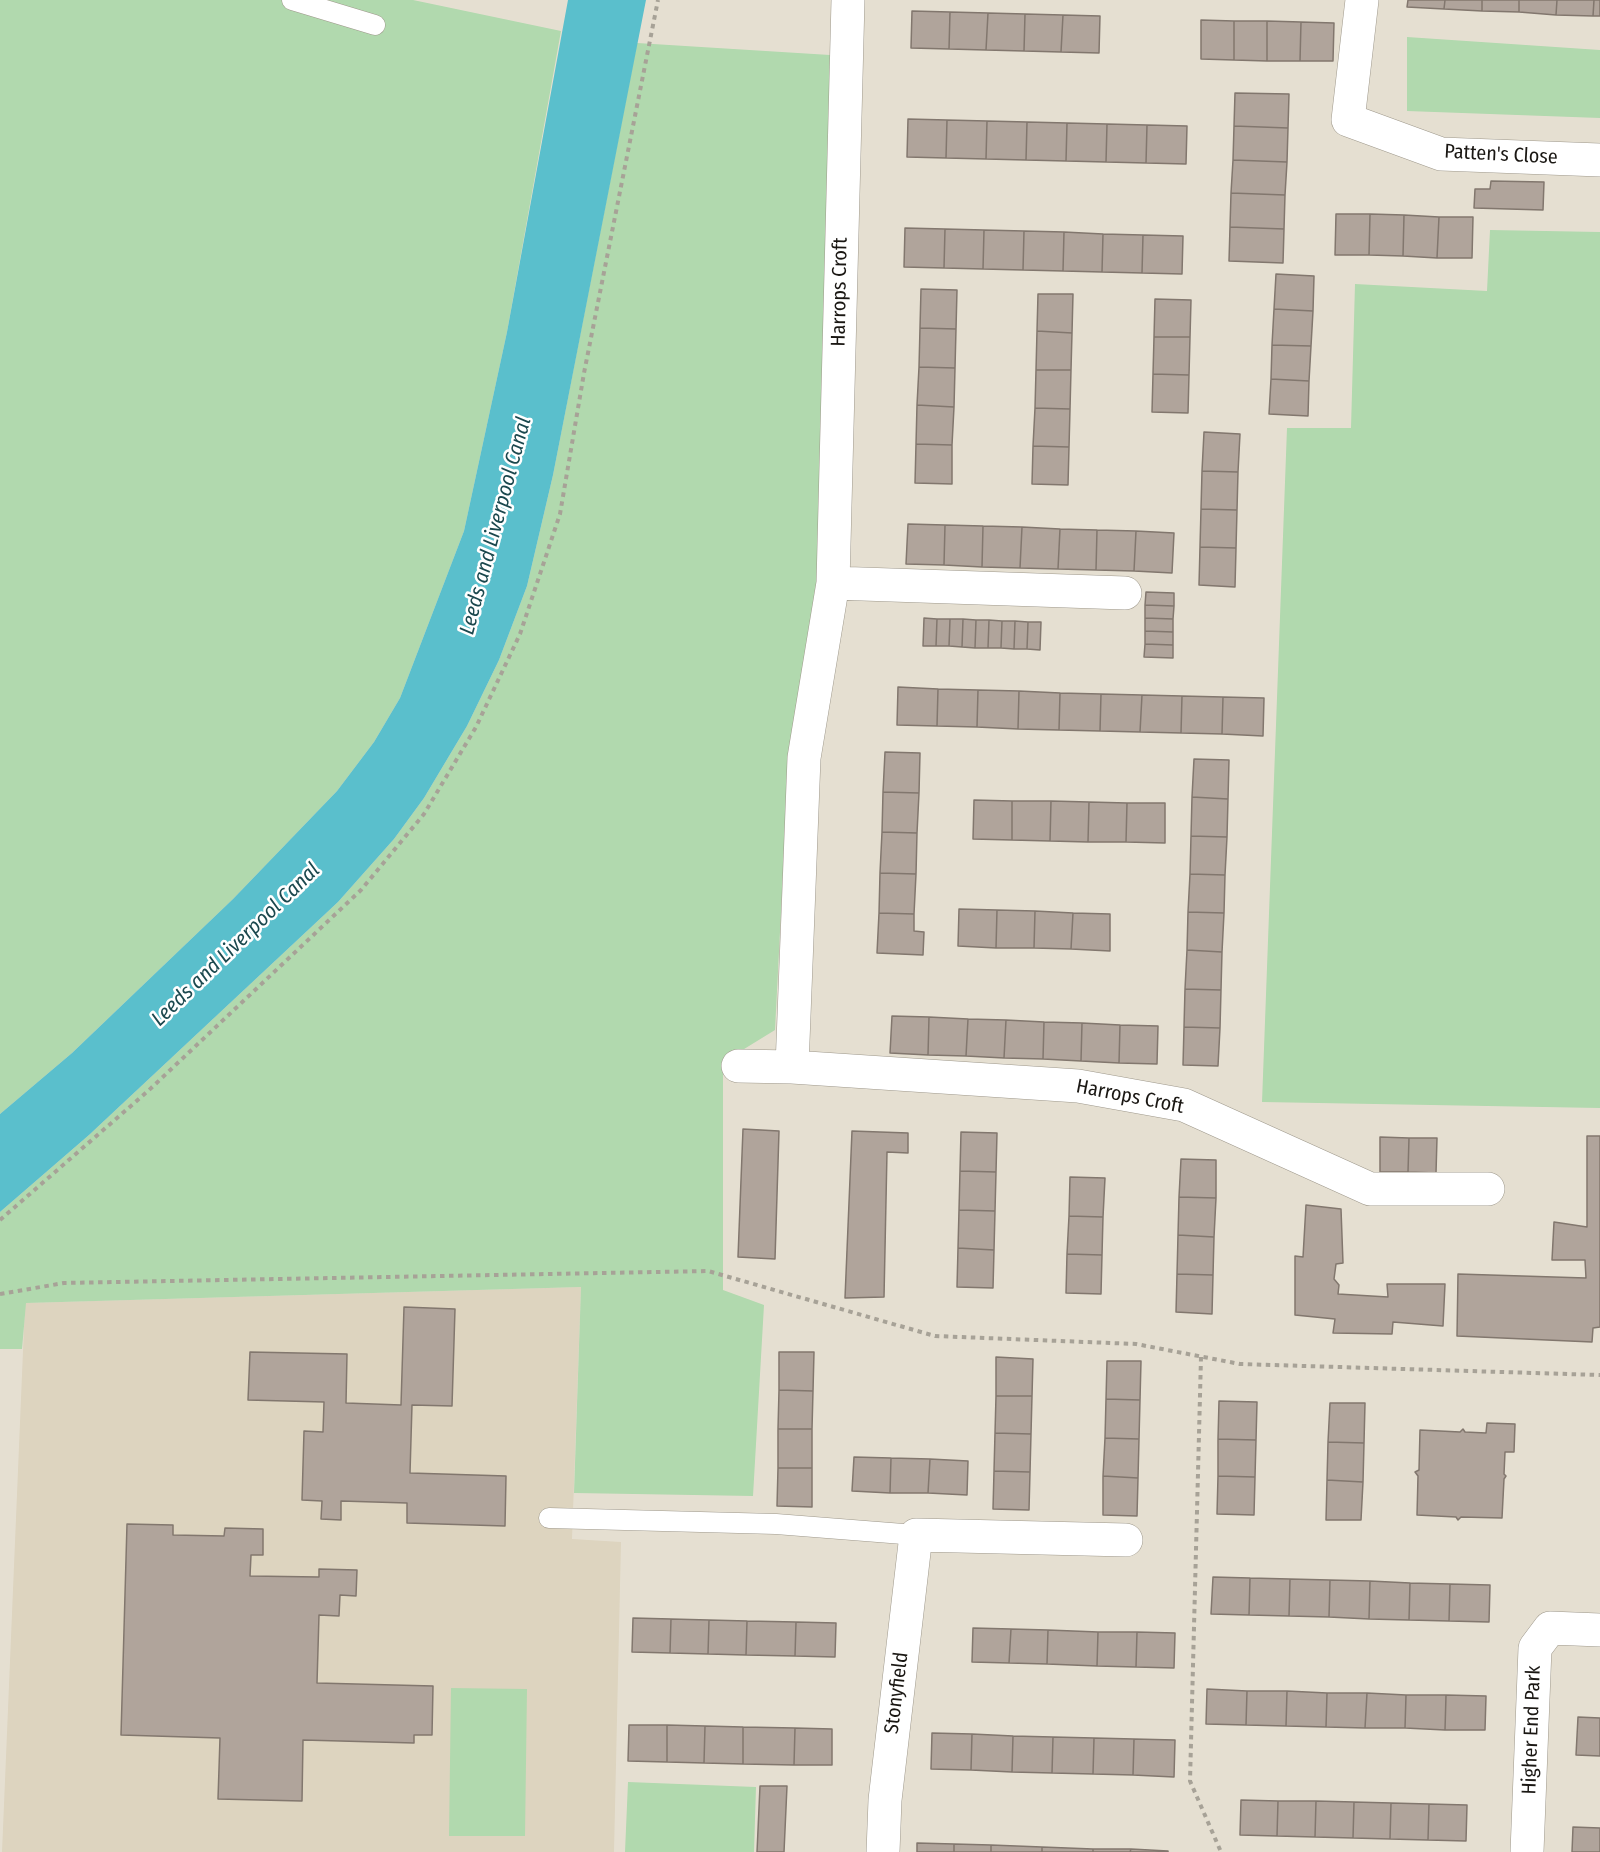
<!DOCTYPE html>
<style>
body{margin:0}
canvas{display:block;background:#e5dfd1}
</style>
<canvas width="1600" height="1852"></canvas>
<script>
const ctx = document.querySelector('canvas').getContext('2d');
ctx.lineJoin = 'round';
function paint(path, color) { ctx.fillStyle = color; ctx.fill(path, 'evenodd'); }
function stroke(path, color, width, dash) { ctx.strokeStyle = color; ctx.lineWidth = width; ctx.lineCap = dash ? 'butt' : 'round'; ctx.setLineDash(dash || []); ctx.stroke(path); }
function write(font, color, halo, rows, align = 'center') {
  ctx.font = font + ' "Fira Sans Condensed",sans-serif'; ctx.lineWidth = 5; ctx.setLineDash([]); ctx.textBaseline = 'middle'; ctx.strokeStyle = halo; ctx.fillStyle = color; for (const [text, x, y, turn = 0] of rows) {
    ctx.save(); ctx.translate(x, y); ctx.rotate((+turn || 0) * Math.PI / 180); ctx.textAlign = isNaN(turn) ? turn : align; if (halo) ctx.strokeText(text, 0, 0); ctx.fillText(text, 0, 0); ctx.restore();
  }
}
paint(new Path2D(`
 M581 1287 572 1539 621 1542 614 1852H2L25 1303Z`), '#ddd4bf');
paint(new Path2D(`
 M0 0H413L561 31 507 332 464 531 400 698 374 742 337 791 233 899 72 1053 0 1114Z
 M1407 37 1600 50V118L1407 111Z
 M637 43 830 55 822 586 789 755 775 1030 723 1062V1290L764 1305 753 1496 574 1493 581 1287 26 1303 22 1349H0V1212L89 1135 338 902 394 839 424 798 467 726 499 660 527 586 553 475Z
 M1490 230 1600 232V1108L1262 1102 1287 428H1351L1355 284 1487 291Z
 M451 1688 527 1689 525 1836H449Z
 M628 1782 756 1787 754 1852H625Z`), '#b1d9ae');
paint(new Path2D(`
 M568 0H646L553 475 527 586 499 660 467 726 424 798 394 839 338 902 89 1135 0 1212V1114L72 1053 233 899 337 791 374 742 400 698 464 531 507 332Z`), '#5abfcc');
const building = new Path2D(`
 M1408 0H1445L1444 9 1407 7Z
 M1445 0H1482V11L1444 9Z
 M1482 0H1519V12L1482 11Z
 M1519 0H1557L1556 15 1519 12Z
 M1557 0H1594L1593 16 1556 15Z
 M1594 0H1600V16H1593Z
 M912 11 950 12 949 49 911 48Z
 M950 12 988 13 986 50 949 49Z
 M988 13 1025 14 1024 51 986 50Z
 M1025 14 1063 15 1061 52 1024 51Z
 M1063 15 1100 16 1099 53 1061 52Z
 M1201 20 1234 21V60L1201 59Z
 M1234 21H1267V61L1234 60Z
 M1267 21 1301 22 1300 61H1267Z
 M1301 22 1334 23 1333 61H1300Z
 M1235 93 1289 94 1288 128 1234 126Z
 M908 119 947 120 946 158 907 157Z
 M947 120 987 121 986 159 946 158Z
 M987 121 1027 122 1026 160 986 159Z
 M1027 122 1067 123 1066 161 1026 160Z
 M1067 123 1107 124 1106 162 1066 161Z
 M1107 124 1147 125 1146 163 1106 162Z
 M1147 125 1187 126 1186 164 1146 163Z
 M1234 126 1288 128 1287 162 1233 160Z
 M1233 160 1287 162 1285 195 1231 193Z
 M1491 181 1544 182 1543 210 1474 208 1475 189H1490Z
 M1231 193 1285 195 1284 229 1230 227Z
 M1336 214H1370L1369 255H1335Z
 M1370 214 1404 215 1403 256 1369 255Z
 M1404 215 1439 217 1437 258 1403 256Z
 M1439 217H1473L1472 258H1437Z
 M1230 227 1284 229 1283 263 1229 261Z
 M905 228 945 229 944 268 904 267Z
 M945 229 984 230 983 269 944 268Z
 M984 230 1024 231 1023 270 983 269Z
 M1024 231 1064 232 1063 271 1023 270Z
 M1064 232 1103 234 1102 272 1063 271Z
 M1103 234 1143 235 1142 273 1102 272Z
 M1143 235 1183 236 1182 274 1142 273Z
 M1276 274 1314 276 1313 311 1274 309Z
 M921 289 957 290 956 329 920 328Z
 M1038 294H1073L1072 333 1037 331Z
 M1155 299 1191 300 1190 337H1154Z
 M1274 309 1313 311 1311 346 1272 345Z
 M920 328 956 329 955 368 919 367Z
 M1037 331 1072 333 1071 370H1036Z
 M1154 337H1190L1189 375 1153 374Z
 M1272 345 1311 346 1309 381 1271 379Z
 M919 367 955 368 954 407 917 405Z
 M1036 370H1071L1070 409 1035 408Z
 M1153 374 1189 375 1188 413 1152 412Z
 M1271 379 1309 381 1308 416 1269 414Z
 M917 405 954 407 952 445 916 444Z
 M1035 408 1070 409 1069 447 1033 446Z
 M1204 432 1240 434 1238 472 1202 471Z
 M916 444 952 445V484L915 483Z
 M1033 446 1069 447 1068 485 1032 484Z
 M1202 471 1238 472 1237 510 1201 509Z
 M1201 509 1237 510 1236 548 1200 547Z
 M908 524 945 525 944 565 906 564Z
 M945 525 983 526 982 567 944 565Z
 M983 526 1022 527 1020 568 982 567Z
 M1022 527 1060 529 1058 569 1020 568Z
 M1060 529 1097 530 1096 570 1058 569Z
 M1097 530 1136 531 1134 571 1096 570Z
 M1136 531 1174 533 1172 573 1134 571Z
 M1200 547 1236 548 1235 587 1199 585Z
 M1146 592 1174 593V606L1145 605Z
 M1145 605 1174 606 1173 619 1145 618Z
 M924 618 937 619 936 646H923Z
 M1145 618 1173 619V632L1145 631Z
 M937 619H950L949 646H936Z
 M950 619H963L962 647 949 646Z
 M963 619 976 620 975 648 962 647Z
 M976 620H989L988 648H975Z
 M989 620 1002 621 1001 648H988Z
 M1002 621H1015L1014 649 1001 648Z
 M1015 621 1028 622 1027 649H1014Z
 M1028 622H1041L1040 650 1027 649Z
 M1145 631 1173 632V645L1145 644Z
 M1145 644 1173 645V658L1144 657Z
 M898 687 938 689 937 726 897 725Z
 M938 689 978 690 977 727 937 726Z
 M978 690 1019 691 1018 729 977 727Z
 M1019 691 1060 693 1059 730 1018 729Z
 M1060 693 1101 694 1100 731 1059 730Z
 M1101 694 1142 695 1140 732 1100 731Z
 M1142 695 1182 696 1181 733 1140 732Z
 M1182 696 1223 697 1222 734 1181 733Z
 M1223 697 1264 698 1263 736 1222 734Z
 M885 752 920 753 919 793 883 792Z
 M1194 759 1229 760 1228 799 1192 797Z
 M883 792 919 793 917 833 882 832Z
 M1192 797 1228 799 1227 837 1191 836Z
 M974 800 1012 801V840L973 839Z
 M1012 801H1051L1050 841 1012 840Z
 M1051 801 1089 802 1088 842 1050 841Z
 M1089 802 1127 803 1126 842H1088Z
 M1127 803H1165V843L1126 842Z
 M882 832 917 833 916 874 880 873Z
 M1191 836 1227 837 1225 875 1190 874Z
 M880 873 916 874 914 914 879 913Z
 M1190 874 1225 875 1224 913 1188 912Z
 M959 909 997 910 996 948 958 946Z
 M997 910 1035 911 1034 948H996Z
 M1035 911 1073 913 1071 949 1034 948Z
 M1188 912 1224 913 1222 952 1187 950Z
 M879 913 914 914V931L924 932 923 955 877 953Z
 M1073 913 1110 914V951L1071 949Z
 M1187 950 1222 952 1221 990 1185 989Z
 M1185 989 1221 990 1220 1028 1184 1027Z
 M892 1016 929 1017 928 1055 890 1053Z
 M929 1017 968 1019 966 1056 928 1055Z
 M968 1019 1006 1020 1004 1058 966 1056Z
 M1006 1020 1044 1022 1043 1059 1004 1058Z
 M1044 1022 1082 1023 1081 1061 1043 1059Z
 M1082 1023 1120 1025 1119 1063 1081 1061Z
 M1120 1025 1158 1026 1157 1064 1119 1063Z
 M1184 1027 1220 1028 1218 1066 1183 1065Z
 M743 1129 779 1131 775 1259 738 1257Z
 M852 1131 908 1133V1153L887 1152 884 1297 845 1298Z
 M961 1132 997 1133 996 1172 960 1171Z
 M1587 1136H1600V1327L1593 1328 1592 1342 1457 1336 1458 1274 1586 1278 1585 1260H1552L1554 1222 1587 1227Z
 M1380 1137 1409 1138 1408 1172H1380Z
 M1409 1138H1437L1436 1173 1408 1172Z
 M1181 1159 1216 1160V1198L1179 1197Z
 M960 1171 996 1172 995 1211 959 1210Z
 M1070 1177 1105 1178 1103 1217 1069 1216Z
 M1179 1197 1216 1198 1214 1237 1178 1235Z
 M1306 1205 1341 1209 1343 1263 1336 1264 1334 1279 1339 1285 1338 1294 1388 1297 1387 1284H1445L1443 1326 1393 1322 1392 1334 1333 1333 1335 1319 1295 1315V1256L1303 1257Z
 M959 1210 995 1211 994 1250 958 1248Z
 M1069 1216 1103 1217 1102 1255 1067 1254Z
 M1178 1235 1214 1237 1213 1275 1177 1274Z
 M958 1248 994 1250 993 1288 957 1287Z
 M1067 1254 1102 1255 1101 1294 1066 1293Z
 M1177 1274 1213 1275 1212 1314 1176 1312Z
 M404 1307 455 1309 452 1406 412 1405 410 1473 506 1476 505 1526 407 1523V1503L341 1501V1520L321 1519 322 1501 302 1500 304 1431 323 1432 324 1402 248 1400 250 1352 347 1354 346 1403 401 1405Z
 M779 1352H814L813 1391 779 1390Z
 M996 1357 1033 1359 1032 1396H996Z
 M1107 1361H1141L1140 1400 1106 1399Z
 M779 1390 813 1391 812 1429H778Z
 M996 1396H1032L1031 1434 995 1433Z
 M1106 1399 1140 1400 1139 1439 1105 1438Z
 M1219 1401 1257 1402 1256 1440 1218 1439Z
 M1330 1403H1365L1364 1443 1328 1442Z
 M1487 1423 1515 1424 1514 1452H1505L1504 1474 1506 1476 1504 1479 1502 1518 1461 1517 1458 1520 1456 1517 1417 1515 1418 1476 1415 1472 1419 1470 1420 1430 1460 1432 1463 1429 1465 1432 1486 1433Z
 M778 1429H812V1468H778Z
 M995 1433 1031 1434 1030 1472 994 1471Z
 M1105 1438 1139 1439 1138 1478 1103 1476Z
 M1218 1439 1256 1440 1255 1477 1218 1476Z
 M1328 1442 1364 1443 1363 1482 1327 1480Z
 M854 1457 891 1458 890 1493 852 1491Z
 M891 1458 930 1459 928 1493H890Z
 M930 1459 968 1461 967 1495 928 1493Z
 M778 1468H812V1507L777 1506Z
 M994 1471 1030 1472 1029 1510 993 1509Z
 M1103 1476 1138 1478 1137 1516 1103 1515Z
 M1218 1476 1255 1477 1254 1515 1217 1514Z
 M1327 1480 1363 1482 1361 1520H1326Z
 M127 1524 173 1525V1535L224 1536 225 1528 263 1529V1555H251L250 1576 319 1577V1569L357 1570 356 1596 340 1595 339 1616 319 1615 317 1683 433 1686 432 1735H414V1743L303 1740 302 1801 218 1799 220 1738 121 1735Z
 M1213 1577 1250 1578 1249 1615 1211 1614Z
 M1250 1578 1290 1579 1289 1616 1249 1615Z
 M1290 1579 1330 1580 1329 1617 1289 1616Z
 M1330 1580 1370 1581 1369 1619 1329 1617Z
 M1370 1581 1410 1583 1409 1620 1369 1619Z
 M1410 1583 1450 1584 1449 1621 1409 1620Z
 M1450 1584 1490 1585 1489 1622 1449 1621Z
 M633 1618 671 1619 670 1653 632 1652Z
 M671 1619 709 1620 708 1654 670 1653Z
 M709 1620 747 1621 746 1655 708 1654Z
 M747 1621 796 1622 795 1656 746 1655Z
 M796 1622 836 1623 835 1657 795 1656Z
 M973 1628 1011 1629 1009 1663 972 1662Z
 M1011 1629 1048 1630 1047 1664 1009 1663Z
 M1048 1630 1098 1632 1097 1666 1047 1664Z
 M1098 1632H1137L1136 1667 1097 1666Z
 M1137 1632 1175 1633 1174 1668 1136 1667Z
 M1207 1689 1247 1691 1246 1725 1206 1724Z
 M1247 1691H1287L1286 1726 1246 1725Z
 M1287 1691 1327 1693 1326 1727 1286 1726Z
 M1327 1693H1367L1365 1728 1326 1727Z
 M1367 1693 1406 1695 1405 1728H1365Z
 M1406 1695H1446L1445 1730 1405 1728Z
 M1446 1695 1486 1696 1485 1730H1445Z
 M1578 1717 1600 1718V1756L1576 1755Z
 M629 1725H667V1762L628 1761Z
 M667 1725 705 1726 704 1763 667 1762Z
 M705 1726 743 1727V1764L704 1763Z
 M743 1727 795 1728 794 1765 743 1764Z
 M795 1728 832 1729V1765H794Z
 M932 1733 972 1734 971 1770 931 1769Z
 M972 1734 1013 1736 1012 1772 971 1770Z
 M1013 1736 1053 1737 1052 1773 1012 1772Z
 M1053 1737 1094 1738 1093 1774 1052 1773Z
 M1094 1738 1134 1739 1133 1775 1093 1774Z
 M1134 1739 1175 1740 1174 1777 1133 1775Z
 M760 1786H787L784 1852H757Z
 M1241 1800 1278 1801 1277 1836 1240 1835Z
 M1278 1801H1316L1315 1837 1277 1836Z
 M1316 1801 1354 1802 1353 1838 1315 1837Z
 M1354 1802 1391 1803 1390 1839 1353 1838Z
 M1391 1803 1429 1804 1428 1840 1390 1839Z
 M1429 1804 1467 1805 1466 1841 1428 1840Z
 M1573 1827 1600 1828V1852H1572Z
 M917 1843 954 1844V1852H917Z
 M954 1844 991 1845V1852H954Z
 M991 1845 1042 1847V1852H991Z
 M1042 1847 1093 1849V1852H1042Z
 M1093 1849H1131L1130 1852H1093Z
 M1131 1849 1168 1851V1852H1130Z`);
paint(building, '#b0a49b');
stroke(building, '#82776e', 1.5);
const service = new Path2D(`
 M292 0 375 25
 M549 1518 776 1524 916 1535`);
const minor = new Path2D(`
 M1362 0 1348 120 1441 154 1600 160
 M833 583 1125 593
 M738 1066 792 1067 1078 1086 1184 1105 1370 1189H1488
 M792 1067 804 758 833 583 848 0
 M883 1852 885 1800 916 1535 1126 1540
 M1527 1852 1535 1648 1550 1628 1600 1630`);
stroke(service, '#9e988b', 21);
stroke(minor, '#9e988b', 34);
stroke(new Path2D(`
 M0 1220 148 1091 361 890 424 814 476 727 520 634 560 514 584 373 658 0
 M0 1294 64 1283 708 1271 935 1336 1136 1344 1240 1364 1600 1375
 M1201 1357 1190 1781 1221 1852`), '#a7a297', 4, [4.5, 4.5]);
stroke(service, '#fff', 20);
stroke(minor, '#fff', 33);
write('20px', '#1a1713', '#fff', [
 ["Patten's Close",1501,155,3],
 ["Harrops Croft",840,292,-89],
 ["Harrops Croft",1130,1097,11],
 ["Stonyfield",897,1693,-83],
 ["Higher End Park",1532,1730,-88]
]);
write('italic 21px', '#1b484e', '#fff', [
 ["Leeds and Liverpool Canal",496,526,-75],
 ["Leeds and Liverpool Canal",236,945,-44]
]);
</script>
